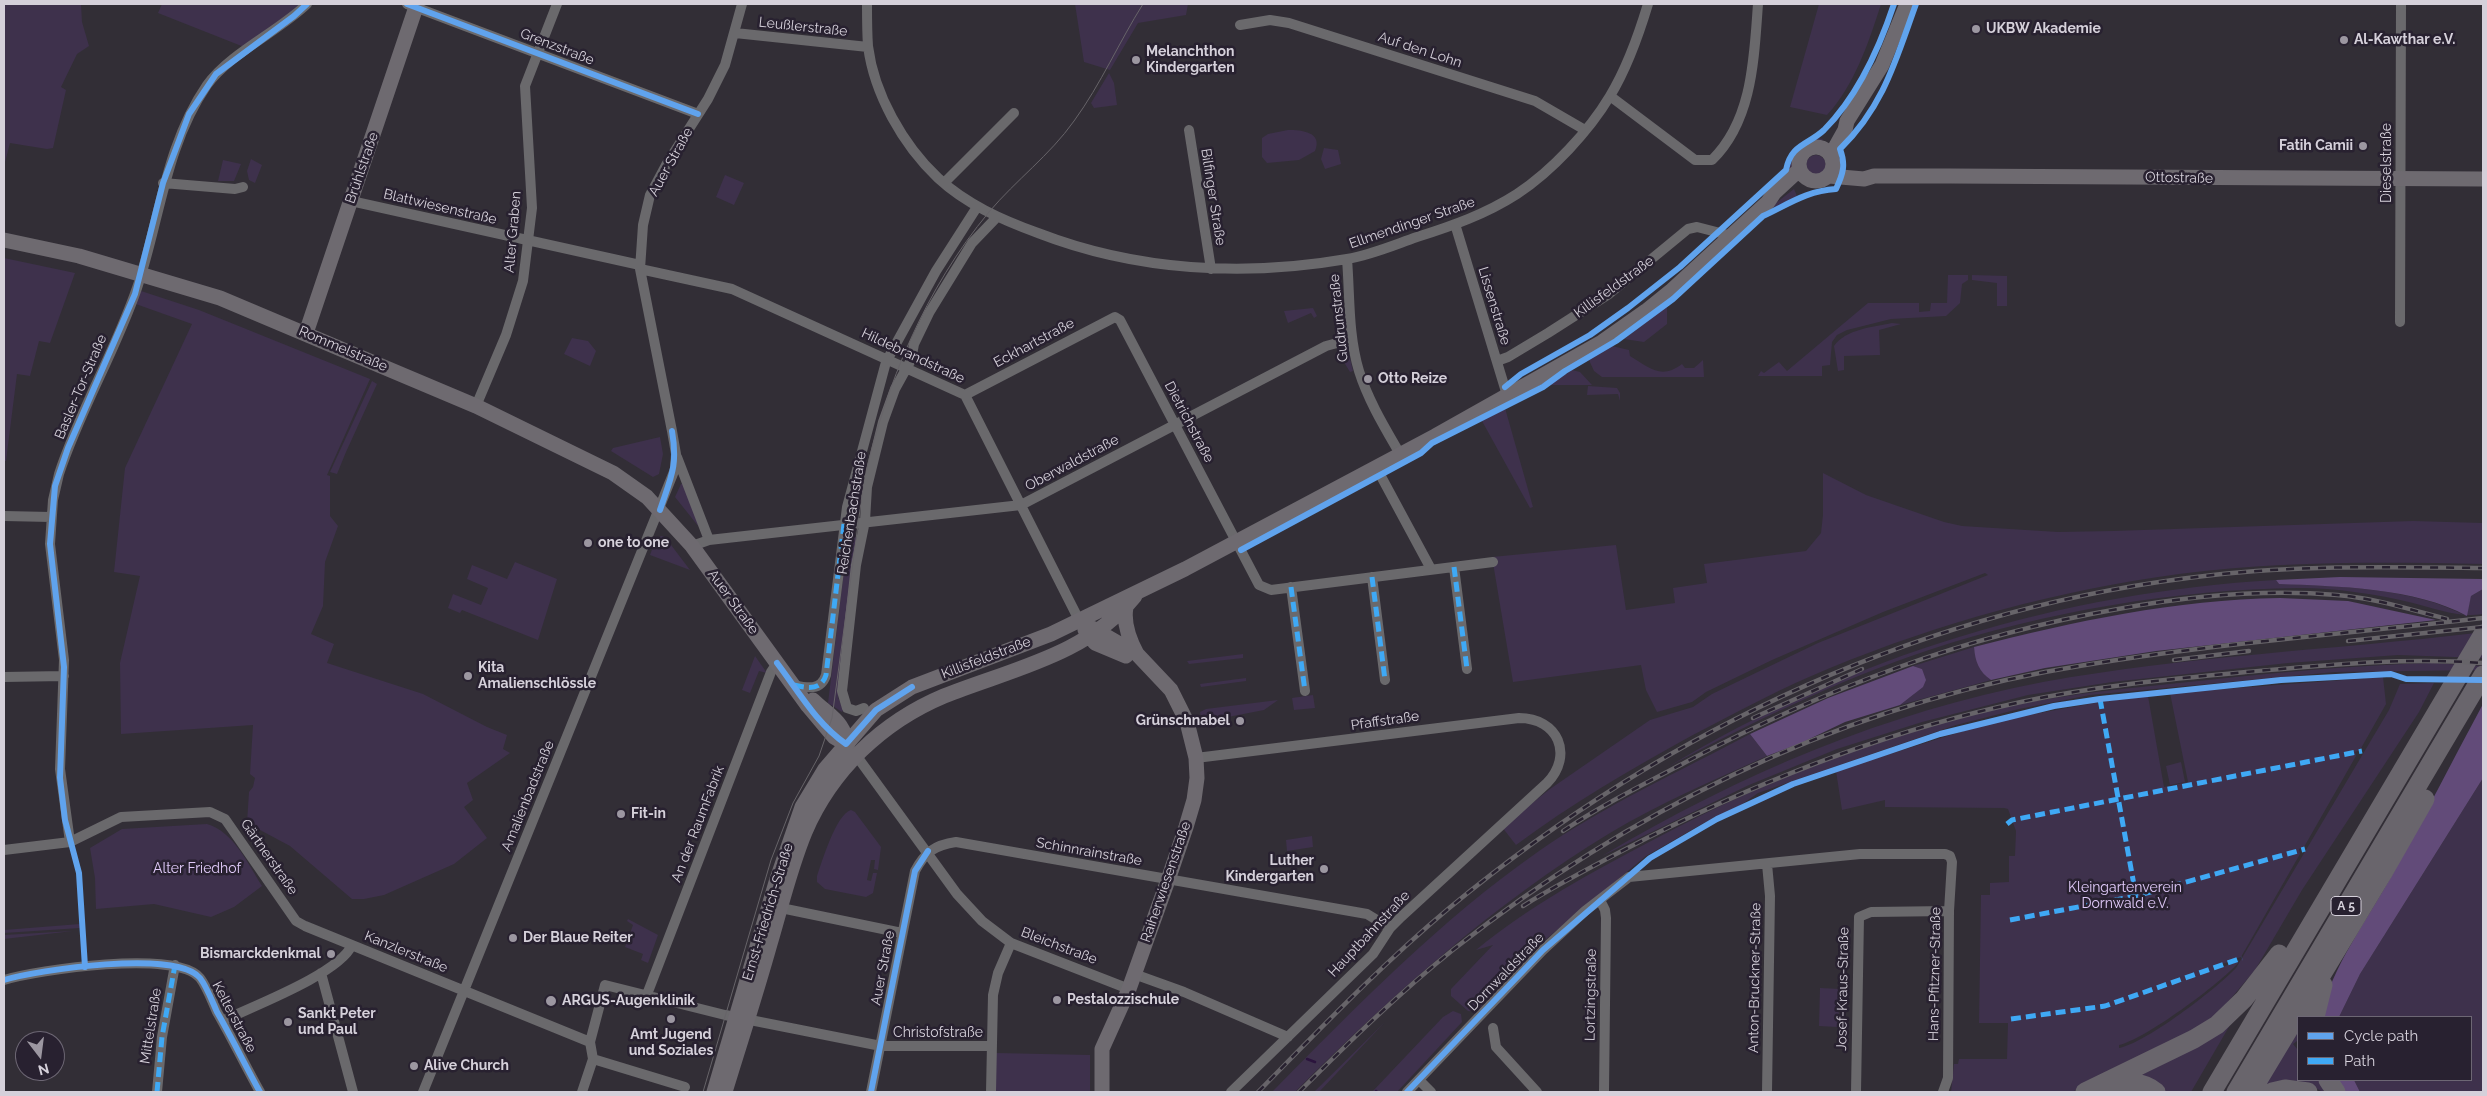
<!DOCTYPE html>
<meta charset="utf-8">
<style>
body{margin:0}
#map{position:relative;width:2487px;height:1096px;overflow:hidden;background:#322e36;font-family:Raleway,sans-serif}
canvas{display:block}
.frame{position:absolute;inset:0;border:5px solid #d5d0da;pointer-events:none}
.legend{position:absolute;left:2297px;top:1016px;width:175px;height:65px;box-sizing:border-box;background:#282130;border:1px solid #6d6774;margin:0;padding:6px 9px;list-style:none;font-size:15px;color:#d5d0da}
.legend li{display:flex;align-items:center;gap:10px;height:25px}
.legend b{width:25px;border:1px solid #6d6774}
.north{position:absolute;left:15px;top:1031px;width:50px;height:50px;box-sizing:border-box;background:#282130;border:1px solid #6d6774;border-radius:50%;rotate:165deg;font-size:14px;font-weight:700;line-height:20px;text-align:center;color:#d5d0da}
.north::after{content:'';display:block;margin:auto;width:18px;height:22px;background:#9c97a1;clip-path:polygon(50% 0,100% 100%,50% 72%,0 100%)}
</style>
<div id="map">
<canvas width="2487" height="1096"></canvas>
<div class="frame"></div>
<ul class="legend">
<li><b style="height:6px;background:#60a3ed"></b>Cycle path</li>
<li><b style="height:6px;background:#3fa9f5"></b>Path</li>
</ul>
<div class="north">N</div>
</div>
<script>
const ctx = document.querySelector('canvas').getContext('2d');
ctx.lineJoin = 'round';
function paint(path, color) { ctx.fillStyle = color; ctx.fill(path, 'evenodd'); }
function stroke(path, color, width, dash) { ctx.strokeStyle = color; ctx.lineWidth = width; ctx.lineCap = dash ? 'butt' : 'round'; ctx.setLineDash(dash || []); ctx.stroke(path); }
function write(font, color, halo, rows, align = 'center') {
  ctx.font = font + ' Raleway,sans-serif'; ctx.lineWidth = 5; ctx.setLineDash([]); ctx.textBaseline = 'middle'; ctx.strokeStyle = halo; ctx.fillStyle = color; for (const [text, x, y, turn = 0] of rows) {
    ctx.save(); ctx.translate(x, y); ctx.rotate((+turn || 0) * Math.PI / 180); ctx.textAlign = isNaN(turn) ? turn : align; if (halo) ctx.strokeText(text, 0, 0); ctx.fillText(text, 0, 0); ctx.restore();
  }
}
paint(new Path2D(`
 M4 4H81L82 22 89 46 77 54 61 87 66 90 53 148 47 149 10 143 4 166Z
 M162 4H303L244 47 158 13Z
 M1075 4H1188L1186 15 1138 23 1110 70 1084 62Z
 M1819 4H1881C1869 42 1854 86 1827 115L1790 107Z
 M1109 73 1114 83 1117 105 1094 108 1091 103Z
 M1288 130C1302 130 1323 132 1315 151L1299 160 1267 163 1262 157V138L1268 134Z
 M1816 138 1823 139 1819 144 1803 149 1795 165 1789 171C1789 154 1803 145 1816 138Z
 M1324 148 1338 150 1341 164 1325 169 1321 159Z
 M1806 165a10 10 0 1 1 20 0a10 10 0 1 1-20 0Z
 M251 159 262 165 255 183 249 180 247 171Z
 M223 160 241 164 234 181H218Z
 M725 175 744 183 734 205 716 197Z
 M1794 189 1797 196 1778 209 1771 210 1772 206Z
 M4 258 75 273 50 343 39 341 30 376 17 374 6 461H4Z
 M1948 275H1968V280L1962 284 1960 303 1946 316 1891 319 1847 330 1837 335 1832 342 1830 365 1822 366V376H1758L1761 371 1764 373 1779 362 1787 371 1868 303H1919V312L1930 311 1931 303H1947Z
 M1972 275 2007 276V306H1997V283L1972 280Z
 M138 290 199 310 370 379 327 475 330 476V516L338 526 325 562 323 606 311 634 334 644 327 663 423 694 487 727 507 735 503 749 510 753 467 783 473 800 464 807 487 838 454 864 384 895 364 899H352L290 846 247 823 249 792 253 787 255 778 250 774 253 725 121 734 120 663 140 576 114 572 125 468 192 324 133 303Z
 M1667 306V324L1644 342 1624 339Z
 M1313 308 1317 316 1314 318 1311 313 1288 323 1284 311Z
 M1892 323 1901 324 1879 330 1880 355 1844 356V370L1838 371 1834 346C1846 329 1873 327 1892 323Z
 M572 338 588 341 596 351 590 366 564 354Z
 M1612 346 1629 350 1630 356C1650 368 1661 380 1682 364L1685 368H1694L1703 360 1704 377H1602L1594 371 1589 360Z
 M1341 349 1349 354 1353 371 1350 372 1339 354 1338 351Z
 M1572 370 1580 372 1592 385H1548Z
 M372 381 377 384 346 452 337 474 330 472Z
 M1588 386 1617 388 1620 393V401L1618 394 1587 395Z
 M1505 408 1533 507 1530 508 1482 421Z
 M660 437 663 454 659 474 653 477 611 451 613 448Z
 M1823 473 1866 495 1944 522 1962 526 2058 532 2113 531 2413 521 2483 523V564C2382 562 2279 561 2179 574 2059 590 1942 622 1830 668 1783 687 1737 712 1691 736 1631 769 1571 804 1516 845L1502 827 1550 789 1650 720 1693 707 1712 694 1818 643 1988 575 1985 573 1883 612 1772 660 1706 692 1692 702 1657 712 1646 690 1641 665 1513 682 1492 557 1616 545 1626 610 1675 603 1673 588 1707 583 1704 564 1806 551 1821 533 1823 515Z
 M684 483 699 527 675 497 681 484Z
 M661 536 665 537 690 570 650 555 655 541Z
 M857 537 838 697 843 710 842 712 828 703 848 538Z
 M515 562 557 579 538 640 462 610 460 613 448 608 453 594 481 605 488 588 467 579 472 565 507 579Z
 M2276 580 2279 584C2335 585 2417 589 2466 616L2471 596 2483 589V614C2458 618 2437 609 2413 603 2376 594 2336 588 2298 588 2179 589 2043 612 1929 650 1839 680 1752 722 1668 767 1852 656 2062 592 2276 580Z
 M2476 633 2483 635V658L2398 655 2288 663 2112 682 2028 695 1922 722 1837 749 1749 785 1602 856C1740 774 1886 712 2043 682 2186 656 2332 650 2476 633Z
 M1974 647C1975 659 1981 673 1991 680L1900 705 1914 694 1922 669 1913 666Z
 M1243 654V658L1189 664 1187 661Z
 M755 656 767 673 759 671 750 693 742 690Z
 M2432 663 2483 666V670L2335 672 2090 695 2019 709 1956 725 1758 793 1741 805 1702 824 1646 856 1539 945 1476 1012 1468 1011 1451 996V989L1493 945 1476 950C1532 904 1589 874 1653 840 1773 776 1902 726 2036 701 2093 691 2150 686 2208 680 2282 672 2357 665 2432 663Z
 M2383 677 2386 704 2360 750 2355 752 2356 756 2304 847 2299 849 2300 854 2241 957 2217 966 2218 969 2239 960 2238 963C2221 983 2144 1040 2119 1045V1048C2146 1043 2216 989 2236 968L2389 710 2400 684 2434 683 2419 712 2302 890 2255 970 2216 1016 2169 1045 2072 1092H1951L1954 1064H1958L1959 1059H2007L2008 1023H1979L1981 895H1990V883L2009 882V856H2015L2016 831 2008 809 2004 808 1885 807V800L1842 810 1836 771 1995 721 2100 702 2148 696 2164 787 2188 782 2170 693Z
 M1246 678V681L1201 687 1200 684Z
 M1313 695 1315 708 1294 710 1292 698Z
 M1278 700 1264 710 1202 722 1200 712 1206 709Z
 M1750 734 1767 756C1714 780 1660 803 1610 833 1493 904 1391 996 1295 1092H1272C1356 1007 1440 920 1539 851 1605 805 1679 772 1750 734Z
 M2181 762 2185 782 2170 785 2166 766Z
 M2483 778V1092H2360L2354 1080H2471V1017H2339L2360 974Z
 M851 810 855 812 881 847 878 870 874 869 875 860H871L867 880 871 881 873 873H877L873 893 866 897 825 889 817 882V876C822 862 836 814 851 810Z
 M207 824C234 832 248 864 262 886L234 907 211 917 154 904 96 909 95 878 90 848 122 829Z
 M1312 836 1313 847 1287 851 1286 840Z
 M628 919 658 935 648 963 641 960 643 954 625 947 633 925 627 921Z
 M80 924V928L4 933V930Z
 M73 931 4 939V935Z
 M1820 988 1840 989 1838 1027 1819 1026Z
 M1453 1011 1461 1014 1462 1022 1397 1092H1372L1443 1017Z
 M1385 1022 1319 1092H1314Z
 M2298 1022V1043L2297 1041 2293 1044 2298 1050V1080H2318L2324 1087 2323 1092 2312 1086 2260 1085Z
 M2230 1025 2191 1092H2167L2138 1077Z
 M996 1053 1090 1055V1092H994Z`), '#3e314c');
paint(new Path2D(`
 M2340 577 2483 579V589L2471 596 2467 616C2417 588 2335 586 2279 584L2276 580Z
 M2280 598 2348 601 2436 620 2156 651 2045 668 1991 680C1979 672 1975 661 1974 647 2075 621 2175 600 2280 598Z
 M1913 666 1922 669 1926 680 1923 687 1900 705 1845 722 1801 743 1767 756 1750 734 1828 698Z
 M2483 704V778L2360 974 2339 1017H2320C2333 965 2366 922 2392 875 2423 819 2452 761 2483 704Z
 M2334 1080H2354L2360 1092H2341Z`), '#624b79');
stroke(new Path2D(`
 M1307 1059 1315 1062
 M1376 1091 1377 1092`), '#2b143d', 2.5);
stroke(new Path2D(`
 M407 4 698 114
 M867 4C867 18 867 32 868 46 874 94 903 145 938 178 966 204 1002 220 1038 233 1136 271 1244 277 1347 259 1371 255 1394 245 1417 237 1452 226 1486 214 1517 194 1552 171 1589 131 1610 96 1627 68 1639 34 1648 4
 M1240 25 1270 20 1289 23 1535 101 1585 130
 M735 33 868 47
 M1610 96 1695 160H1712C1753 120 1754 57 1758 4
 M1189 130 1211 269
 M163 183 235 189 243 187
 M944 183 1014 113
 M351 201 640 265
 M1455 224 1507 395
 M1347 259C1350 296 1348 335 1359 371 1368 400 1385 428 1400 454
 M640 269 732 289 965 395 1079 620
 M2400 322 2401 4
 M1497 361 1508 357 1548 333 1609 294 1688 229 1697 227 1732 236
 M965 395 1115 317 1120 320 1259 585 1271 590 1493 562
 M476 406 506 335 523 281 532 208 525 86 557 4
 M677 457 709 540
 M1376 467 1431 569
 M4 516 51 517
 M692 546 709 540 1021 505 1326 346 1352 339
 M1454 567 1467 669
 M1372 577 1385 680
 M1291 587 1305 691
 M4 677 64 676
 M794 685C807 688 821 691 826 675L847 507 886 362 936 271 977 207
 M864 708 856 711 847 708 842 691 856 565 865 521 867 487 883 422 895 389 911 360 914 344 929 313 972 243 997 217
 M853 751 957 894 982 921 1011 943 1129 989
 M1196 758 1519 718C1558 718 1574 755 1547 783L1401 917 1390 928 1373 954 1231 1092
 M70 842 60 769 64 660 50 544 53 500 59 474C80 410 115 352 137 288 160 220 165 146 207 85 230 53 278 32 307 4
 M4 850 70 842 121 817 210 812 225 819 296 921 305 926 590 1042
 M1767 864 1770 896 1767 1092
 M1600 900 1605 910 1606 918 1604 1092
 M781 908 902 933
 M321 973 353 1092
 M1134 974 1184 992 1288 1037
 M4 980C37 970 177 949 200 978 207 987 212 1001 217 1012 232 1038 245 1065 260 1092
 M646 997 771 672 777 663
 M222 1021C253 1006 339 974 352 945
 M1493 1028 1496 1047 1537 1092
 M593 1059 685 1087
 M1419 1080 1431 1092
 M157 1092 162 1037 175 965
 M423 1092 675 469 676 454 672 431 640 269 643 225 650 195 666 165 708 99 725 65 742 4
 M582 1092 593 1059 590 1042 605 985 725 1015 881 1046H992
 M871 1092 915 871C925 852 935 845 956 842L1367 914 1390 928
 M991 1092 993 995 998 973 1011 943
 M1407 1092 1543 950 1585 911 1629 877 1860 854H1945L1950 856 1952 862 1949 911 1948 1078 1943 1092
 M1856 1092 1859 917 1871 912 1949 911`), '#6a696c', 10);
stroke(new Path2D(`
 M1799 164a17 17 0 1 1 34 0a17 17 0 1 1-34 0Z
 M1831 155 1845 130 1847 121 1882 65 1907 4
 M1829 176 1864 179 1874 176H1950L2483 179
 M4 240 79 256 220 298 476 406 613 473 647 497 692 546 808 706 834 737 846 744
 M306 333 417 4
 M1126 607C1123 623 1129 639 1137 654
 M1092 628 1137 654 1171 690 1187 722 1196 758 1197 778 1194 800 1186 827 1168 880 1129 989 1102 1049V1092
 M1085 630 1095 643 1126 656
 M813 700C828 715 849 724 845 748
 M714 1092 777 879 802 807 825 769 876 710 912 687 1051 634 1185 569 1435 436 1602 342 1646 311 1672 290 1768 202 1774 193 1800 169
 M725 1092C740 1043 756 994 770 944 781 907 790 868 805 832 832 770 882 722 944 696 1012 669 1087 655 1135 596`), '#6e6a70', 15);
stroke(new Path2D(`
 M2315 1017 2323 985
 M2328 1080 2336 1092
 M2110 1086C2125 1081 2143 1081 2156 1092
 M2085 1092 2194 1039 2217 1025 2244 999 2279 954
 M2212 1092 2483 634
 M2236 1092 2483 675
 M2251 1092 2384 871 2425 799
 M2272 1092 2285 1089 2308 1092`), '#69656c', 19);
stroke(new Path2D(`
 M703 1092 771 860 793 803 819 756 832 718 864 480C886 384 925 289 989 212 1016 180 1050 155 1074 121 1101 84 1119 42 1143 4`), '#676469', 1);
const rail = new Path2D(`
 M2348 641 2483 627
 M2174 660 2249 651
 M1753 718 1862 669
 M1563 831C1602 805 1644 784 1686 762 1824 689 1963 636 2118 609 2189 596 2265 589 2337 595 2375 598 2411 610 2447 619
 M1523 906C1563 881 1605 860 1647 838 1767 778 1890 730 2021 702 2095 686 2171 679 2246 672 2326 665 2404 657 2483 663
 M1258 1092C1320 1029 1380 966 1448 909 1668 727 1928 606 2213 575 2302 565 2393 567 2483 568
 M1299 1092C1348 1043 1399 993 1454 949 1627 813 1828 713 2045 672 2190 645 2337 635 2483 618`);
stroke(rail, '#676469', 4.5);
stroke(rail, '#282130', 2.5, [8]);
stroke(new Path2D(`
 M1454 567 1467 669
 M1372 577 1385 680
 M1291 587 1305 691
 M794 685C807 688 821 691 826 675L844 524
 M2100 699 2136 896
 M2007 824 2012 820 2362 751
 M2010 920 2136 896 2305 849
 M2011 1019 2105 1006 2242 958
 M157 1092 162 1037 175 965`), '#3fa9f5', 5, [10, 5]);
stroke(new Path2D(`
 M407 4 698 114
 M1505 387 1521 374 1590 335 1628 308 1680 267 1786 170C1791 144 1808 145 1824 130 1858 96 1879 49 1894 4
 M660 510C671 477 678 466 672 431
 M1241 550 1421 453 1432 443 1543 387 1565 371 1616 341 1673 299 1763 216C1789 204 1806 191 1836 189 1843 174 1846 165 1840 149 1884 106 1896 59 1916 4
 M777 663C799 692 816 723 846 744L876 710 912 687
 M85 967 79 873 65 820 60 778 64 667 50 544 55 486 68 448 135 294 163 183 189 114 216 74 294 16 307 4
 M4 980C37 970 177 949 200 978 207 987 212 1001 217 1012 232 1038 245 1065 260 1092
 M871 1092 915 871 928 851
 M1407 1092 1543 950 1650 858 1717 819 1793 784 1940 734 2054 706 2100 699 2281 680 2391 674 2406 679 2483 680`), '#60a3ed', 6);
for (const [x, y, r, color] of [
 [1976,29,5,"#9c97a1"],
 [2344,40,5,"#9c97a1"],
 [1136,60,5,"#9c97a1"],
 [2363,146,5,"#9c97a1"],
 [1368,379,5,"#9c97a1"],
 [588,543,5,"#9c97a1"],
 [468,676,5,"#9c97a1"],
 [1240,721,5,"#9c97a1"],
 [621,814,5,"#9c97a1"],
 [1324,869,5,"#9c97a1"],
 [513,938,5,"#9c97a1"],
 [331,954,5,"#9c97a1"],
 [1057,1000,5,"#9c97a1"],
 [551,1001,6,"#9c97a1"],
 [671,1019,5,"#9c97a1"],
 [288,1022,5,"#9c97a1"],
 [414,1066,5,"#9c97a1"]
]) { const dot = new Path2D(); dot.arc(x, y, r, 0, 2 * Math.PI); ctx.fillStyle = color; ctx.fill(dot); stroke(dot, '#282130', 2); }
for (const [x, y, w] of [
 [2346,906,30]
]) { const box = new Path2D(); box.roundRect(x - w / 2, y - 9.5, w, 19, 4); ctx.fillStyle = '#282130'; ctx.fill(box); stroke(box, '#d5d0da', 1); }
write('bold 12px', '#d5d0da', null, [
 ["A 5",2346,906]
]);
write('14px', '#d5d0da', '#282130', [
 ["Leußlerstraße",803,27,6],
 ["Grenzstraße",557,47,21],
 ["Auf den Lohn",1420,50,18],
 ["Auer Straße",671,162,-61],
 ["Dieselstraße",2387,163,-90],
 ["Brühlstraße",362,168,-71],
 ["Ottostraße",2179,178,1],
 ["Bilfinger Straße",1213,197,81],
 ["Blattwiesenstraße",440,207,13],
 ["Ellmendinger Straße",1412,223,-19],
 ["Alter Graben",513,232,-85],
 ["Killisfeldstraße",1614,287,-36],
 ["Lissenstraße",1494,306,73],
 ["Gudrunstraße",1339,318,-96],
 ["Eckhartstraße",1034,343,-28],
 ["Rommelstraße",343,349,23],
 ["Hildebrandstraße",913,356,25],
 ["Basler-Tor-Straße",81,387,-67],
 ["Dietrichstraße",1189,422,62],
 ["Oberwaldstraße",1072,463,-28],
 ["Reichenbachstraße",852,513,-81],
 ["Auer Straße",733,602,54],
 ["Killisfeldstraße",986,658,-21],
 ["Pfaffstraße",1385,721,-8],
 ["Amalienbadstraße",528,796,-68],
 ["An der RaumFabrik",698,824,-69],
 ["Schinnrainstraße",1089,852,10],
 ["Gärtnerstraße",269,857,55],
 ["Raiherwiesenstraße",1166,882,-71],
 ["Ernst-Friedrich-Straße",768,912,-73],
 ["Hauptbahnstraße",1369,934,-47],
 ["Bleichstraße",1059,946,21],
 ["Kanzlerstraße",406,952,22],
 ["Auer Straße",883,968,-79],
 ["Dornwaldstraße",1506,972,-46],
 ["Hans-Pfitzner-Straße",1935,974,-89],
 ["Anton-Bruckner-Straße",1755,978,-89],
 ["Josef-Kraus-Straße",1843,989,-89],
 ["Lortzingstraße",1591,995,-89],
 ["Kelterstraße",234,1017,62],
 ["Mittelstraße",151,1026,-81],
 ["Christofstraße",938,1033]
]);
write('bold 14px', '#d5d0da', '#282130', [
 ["UKBW Akademie",1986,29],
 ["Al-Kawthar e.V.",2354,40],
 ["Melanchthon",1146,52],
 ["Kindergarten",1146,68],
 ["Fatih Camii",2353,146,"right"],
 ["Otto Reize",1378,379],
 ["one to one",598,543],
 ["Kita",478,668],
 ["Amalienschlössle",478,684],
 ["Grünschnabel",1230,721,"right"],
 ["Fit-in",631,814],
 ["Luther",1314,861,"right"],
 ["Kindergarten",1314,877,"right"],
 ["Der Blaue Reiter",523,938],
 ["Bismarckdenkmal",321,954,"right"],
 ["Pestalozzischule",1067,1000],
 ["ARGUS-Augenklinik",562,1001],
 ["Sankt Peter",298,1014],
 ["und Paul",298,1030],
 ["Amt Jugend",671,1035,"center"],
 ["und Soziales",671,1051,"center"],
 ["Alive Church",424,1066]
], 'left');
write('14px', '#e0caf9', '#282130', [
 ["Alter Friedhof",197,869],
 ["Kleingartenverein",2125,888],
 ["Dornwald e.V.",2125,904]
]);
</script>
